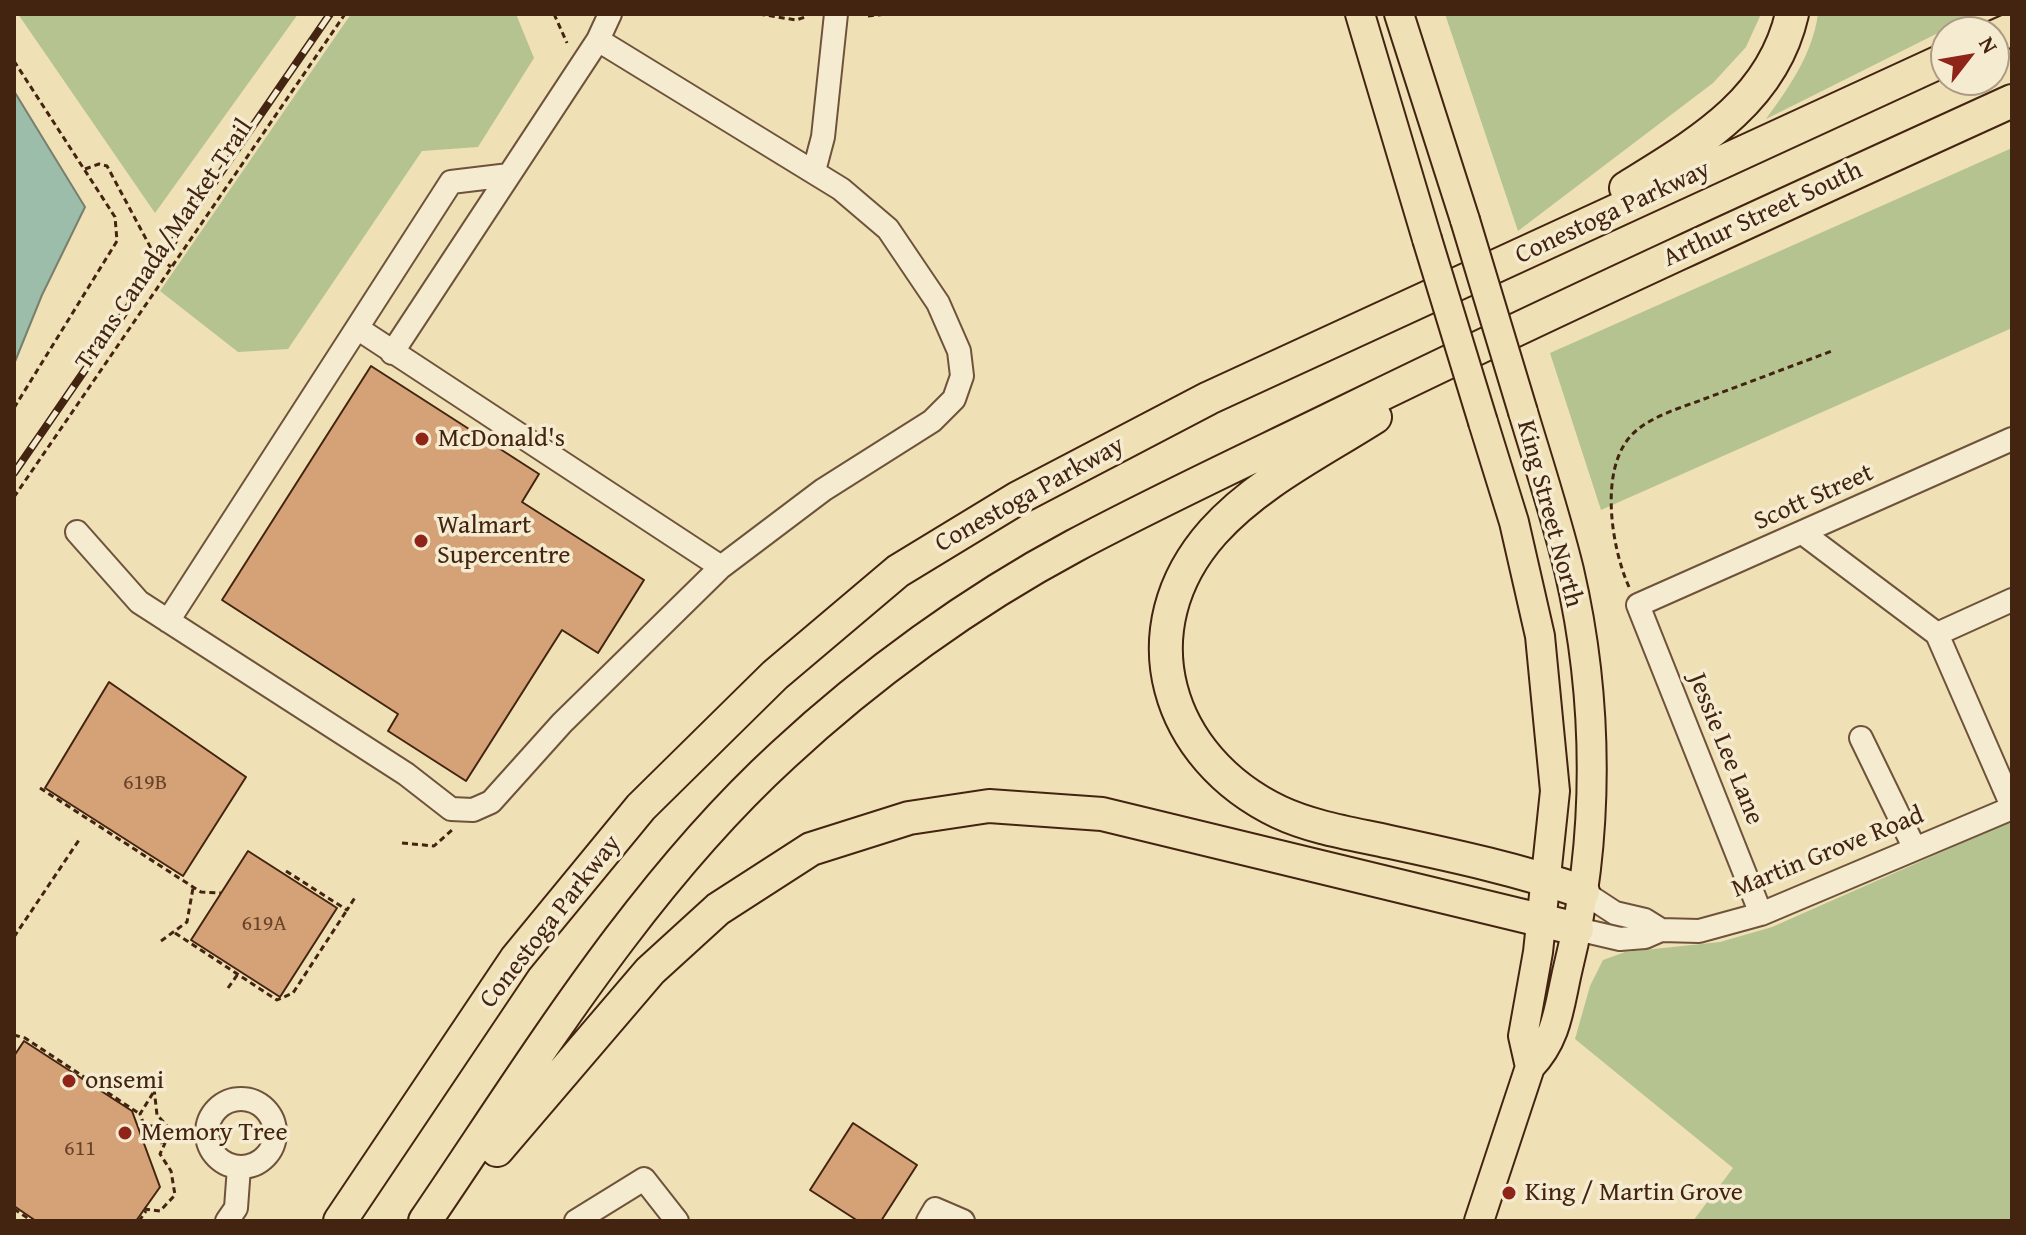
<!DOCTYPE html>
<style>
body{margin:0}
#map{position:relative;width:2026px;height:1235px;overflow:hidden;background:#f0e0b6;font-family:"Gentium Book Plus",serif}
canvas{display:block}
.frame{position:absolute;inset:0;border:16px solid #432411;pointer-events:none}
.north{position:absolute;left:1930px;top:16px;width:80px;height:80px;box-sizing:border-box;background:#f5ebd0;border:2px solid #ae9b84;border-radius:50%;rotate:59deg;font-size:22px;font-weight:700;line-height:32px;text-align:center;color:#432411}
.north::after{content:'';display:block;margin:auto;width:28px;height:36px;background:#8f2418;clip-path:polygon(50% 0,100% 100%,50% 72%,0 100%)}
</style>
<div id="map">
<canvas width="2026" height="1235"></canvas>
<div class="frame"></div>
<div class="north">N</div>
</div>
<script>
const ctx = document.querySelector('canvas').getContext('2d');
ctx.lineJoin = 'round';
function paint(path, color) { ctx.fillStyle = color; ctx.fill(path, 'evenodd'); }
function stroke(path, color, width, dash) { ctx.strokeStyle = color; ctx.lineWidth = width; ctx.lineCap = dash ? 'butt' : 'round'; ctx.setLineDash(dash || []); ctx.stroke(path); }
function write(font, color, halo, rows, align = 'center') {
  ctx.font = font + ' "Gentium Book Plus",serif'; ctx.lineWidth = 7; ctx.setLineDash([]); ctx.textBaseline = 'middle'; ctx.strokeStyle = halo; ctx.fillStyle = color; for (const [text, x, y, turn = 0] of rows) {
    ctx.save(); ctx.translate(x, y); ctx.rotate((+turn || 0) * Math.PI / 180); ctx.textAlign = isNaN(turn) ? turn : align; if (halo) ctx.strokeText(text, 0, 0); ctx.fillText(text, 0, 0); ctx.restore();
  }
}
paint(new Path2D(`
 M18 14H298L155 213Z
 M351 14H516L534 58 478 147 422 151 288 349 238 352 160 291Z
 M1445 14H1761L1746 47 1713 83 1518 231Z
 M1818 14H1976L1766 119C1790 86 1812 55 1818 14Z
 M2012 148V328L1601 510 1550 353Z
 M2012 821V1221H1693L1733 1168 1575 1039 1590 986 1603 960 1625 952 1720 942 1772 927Z`), '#b5c391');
const water = new Path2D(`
 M14 91 85 207 42 295 14 364Z`);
paint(water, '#9bbdaa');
stroke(water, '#78806d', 2);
const building = new Path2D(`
 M371 366 539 474 522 502 644 580 598 653 562 630 466 781 388 731 398 714 222 600Z
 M109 682 246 777 183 876 45 788Z
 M248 851 337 908 280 997 191 940Z
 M24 1041 132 1111 160 1187 136 1221H36L14 1206V1056Z
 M853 1123 917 1165 881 1221H858L810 1190Z`);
paint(building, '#d5a177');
stroke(building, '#432411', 2);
const minor = new Path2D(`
 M814 171 823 137 836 14
 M509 175 451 182 357 328 721 567
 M392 353 598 40 610 14
 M77 532 139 602 406 774 451 809 473 810 491 802 562 723 721 567 823 490 932 421 954 399 962 376 959 351 938 303 888 229 841 189 598 40
 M1804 534 1937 634 2012 806
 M168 621 357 328
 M1937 634 2012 600
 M1861 738 1914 847
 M1583 892 1615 913 1645 920 1661 930
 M1761 914 1638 605 2012 439
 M1577 929 1620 939 1645 937 1661 930 1699 931 1761 914 2012 808
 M207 1133a34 34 0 1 1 68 0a34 34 0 1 1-68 0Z
 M227 1221 236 1208 239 1167
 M576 1221 644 1179 677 1221
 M928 1221 935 1209 963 1221`);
const major = new Path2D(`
 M1360 14 1427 239
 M1399 14 1465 220
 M1523 412C1539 465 1556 517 1569 570 1599 699 1600 839 1568 968 1559 1006 1558 1038 1530 1067
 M1479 1221 1530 1067 1523 1036 1538 952 1555 791 1540 636 1514 522 1483 422`);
const highway = new Path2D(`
 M1994 37 2012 29
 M1626 188C1697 144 1772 102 1792 14
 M1375 417C1320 452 1257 483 1213 532 1126 630 1166 758 1279 812 1313 828 1354 834 1390 842 1455 856 1520 870 1583 892
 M497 1150 650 971 718 909 811 849 909 818 989 806 1102 814 1577 929
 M340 1221 516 959 641 807 775 675 898 571 1018 498 1209 398 1946 59
 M425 1221C534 1061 639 887 783 755 869 675 971 601 1074 546 1162 499 1253 457 1343 413 1564 305 1788 203 2012 101`);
stroke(minor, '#6e533a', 26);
stroke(major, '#432411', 32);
stroke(highway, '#432411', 36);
stroke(new Path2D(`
 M554 14 567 43
 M759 14 796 20 805 17
 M868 16 886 14
 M14 61 115 217 117 241 14 408
 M85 169 99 164 107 166 153 252 171 267
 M14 497 345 14
 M1629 587C1611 547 1597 462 1637 430 1655 415 1683 407 1704 399 1747 383 1789 367 1832 351
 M40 788 193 887 201 892 221 893
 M402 843 434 846 452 830
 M286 871 347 910 356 896
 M175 933 277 1000 293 993 347 910
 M14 937 79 840
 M161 941 187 922 193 888
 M228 988 238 974
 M14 1035 25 1038 140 1114
 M153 1093 140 1114 144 1125 194 1132
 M158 1129 162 1144
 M14 1209 32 1221
 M144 1209 160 1211 175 1195 171 1171 160 1154 171 1130 157 1115 154 1088
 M139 1221 146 1211`), '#432411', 3, [6, 4]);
stroke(minor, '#f5ebd0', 22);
stroke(major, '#f0e0b6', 28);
stroke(highway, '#f0e0b6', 32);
const rail = new Path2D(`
 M14 473 330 14`);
stroke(rail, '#432411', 8);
stroke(rail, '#f5ebd0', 5, [15]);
const majorBridge = new Path2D(`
 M1465 220 1523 412
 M1427 239 1483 422`);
stroke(majorBridge, '#432411', 32, []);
stroke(majorBridge, '#f0e0b6', 28);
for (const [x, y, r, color] of [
 [422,439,8,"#8f2418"],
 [421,541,8,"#8f2418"],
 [69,1081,8,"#8f2418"],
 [125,1133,8,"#8f2418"],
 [1509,1193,8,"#8f2418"]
]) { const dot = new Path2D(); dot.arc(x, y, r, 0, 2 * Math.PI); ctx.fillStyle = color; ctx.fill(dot); stroke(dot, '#f5ebd0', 3); }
write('22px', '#68432a', null, [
 ["619B",145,783],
 ["619A",264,924],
 ["611",80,1149]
]);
write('26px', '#432411', '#f5ebd0', [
 ["Conestoga Parkway",1613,213,-25],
 ["Arthur Street South",1763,215,-25],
 ["Trans Canada/Market Trail",165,245,-56],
 ["Conestoga Parkway",1030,495,-29],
 ["Scott Street",1814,498,-24],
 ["King Street North",1549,514,75],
 ["Jessie Lee Lane",1725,749,68],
 ["Martin Grove Road",1828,853,-22],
 ["Conestoga Parkway",551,922,-52]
]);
write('26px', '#432411', '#f5ebd0', [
 ["McDonald's",438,439],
 ["Walmart",437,526],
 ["Supercentre",437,556],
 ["onsemi",85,1081],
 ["Memory Tree",141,1133],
 ["King / Martin Grove",1525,1193]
], 'left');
</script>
